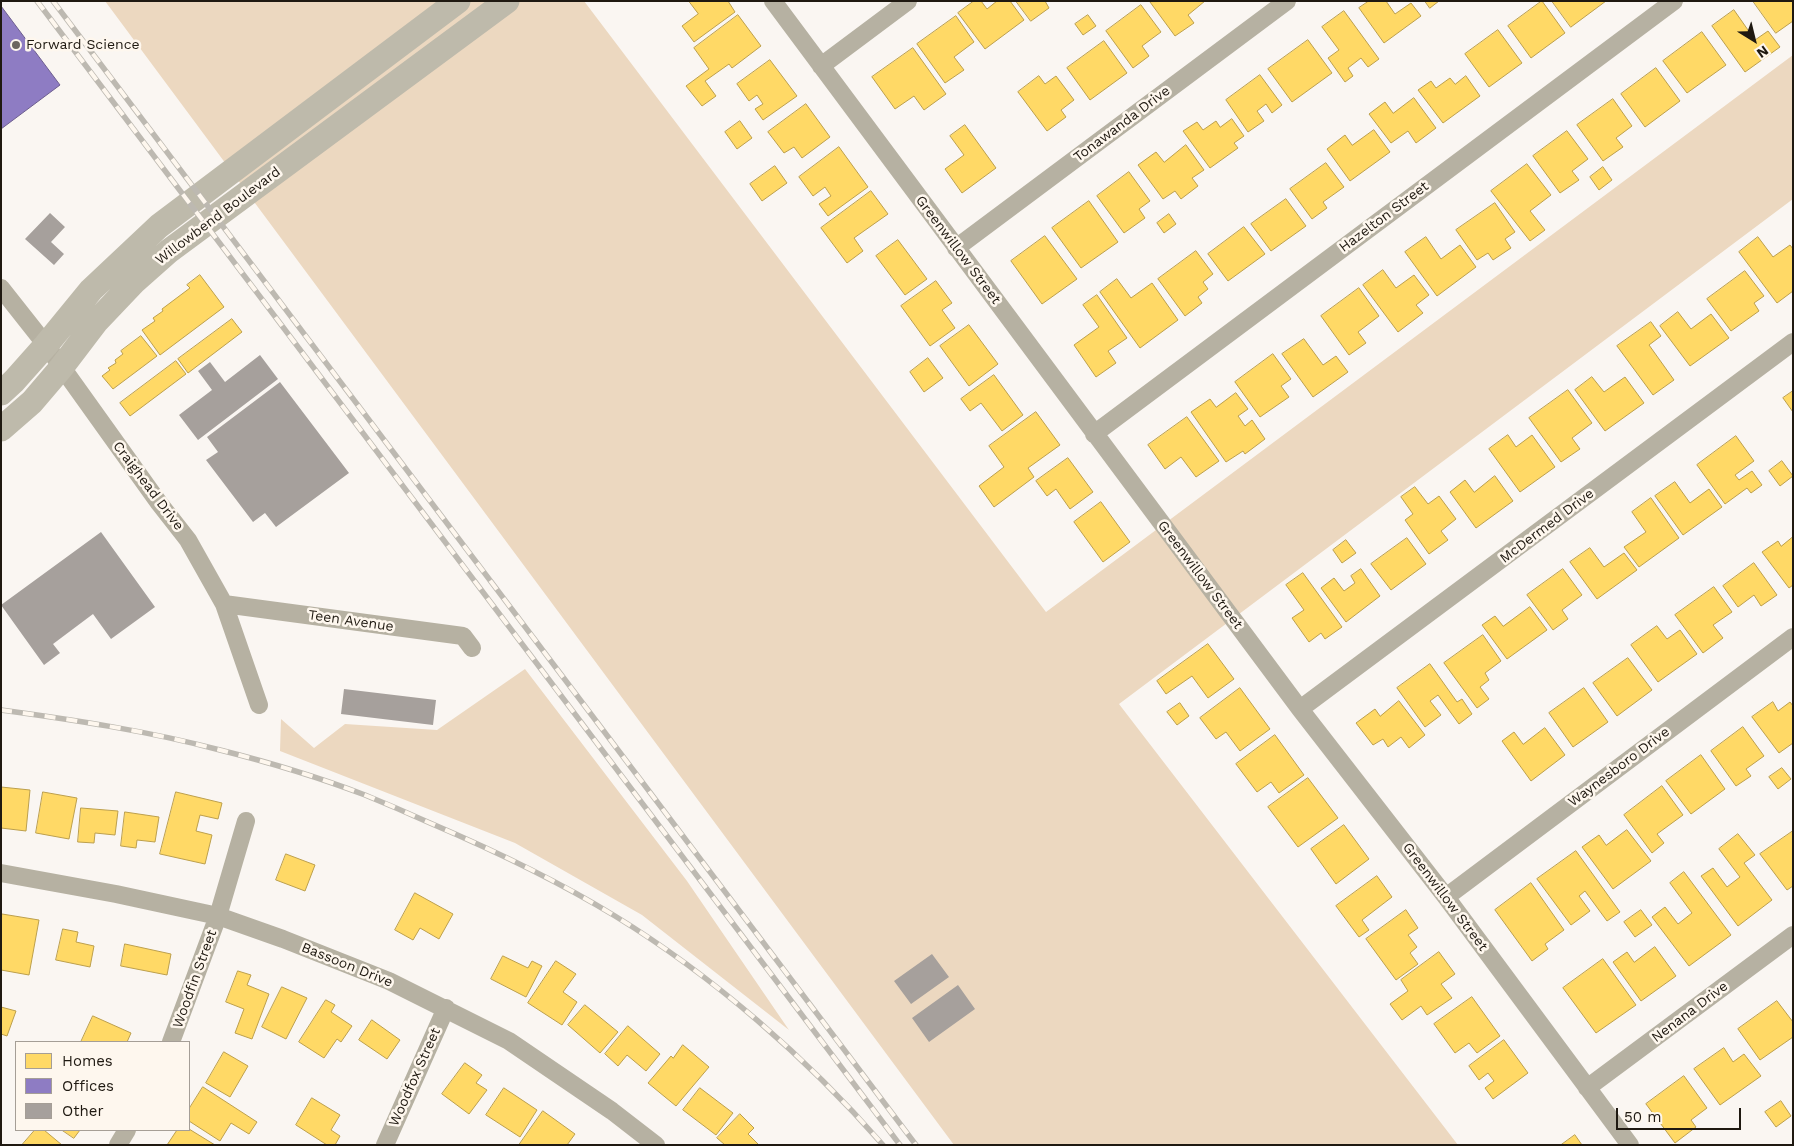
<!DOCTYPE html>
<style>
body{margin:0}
#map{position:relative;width:1794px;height:1146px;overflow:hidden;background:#faf6f2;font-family:"Work Sans",sans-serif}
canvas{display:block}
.frame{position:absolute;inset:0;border:2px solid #1f1911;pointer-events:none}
.legend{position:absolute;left:15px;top:1041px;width:175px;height:90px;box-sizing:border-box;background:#fef7ee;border:1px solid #a59e96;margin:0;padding:6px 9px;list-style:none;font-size:15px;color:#1f1911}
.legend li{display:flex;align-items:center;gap:10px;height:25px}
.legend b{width:25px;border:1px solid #a59e96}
.north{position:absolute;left:1729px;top:15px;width:50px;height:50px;-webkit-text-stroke:4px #fef7ee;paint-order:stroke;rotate:144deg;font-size:14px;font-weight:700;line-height:20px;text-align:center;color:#1f1911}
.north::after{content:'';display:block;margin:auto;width:18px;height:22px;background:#1f1911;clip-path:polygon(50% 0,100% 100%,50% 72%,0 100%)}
.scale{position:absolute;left:1616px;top:1108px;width:125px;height:22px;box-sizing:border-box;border:2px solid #1f1911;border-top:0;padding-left:6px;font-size:15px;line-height:18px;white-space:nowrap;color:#1f1911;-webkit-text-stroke:4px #fef7ee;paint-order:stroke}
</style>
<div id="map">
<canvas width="1794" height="1146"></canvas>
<div class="frame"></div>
<ul class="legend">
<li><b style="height:14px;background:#ffd966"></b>Homes</li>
<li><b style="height:14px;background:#8e7cc3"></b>Offices</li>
<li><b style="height:14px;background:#a6a09c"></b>Other</li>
</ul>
<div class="north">N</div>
<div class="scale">50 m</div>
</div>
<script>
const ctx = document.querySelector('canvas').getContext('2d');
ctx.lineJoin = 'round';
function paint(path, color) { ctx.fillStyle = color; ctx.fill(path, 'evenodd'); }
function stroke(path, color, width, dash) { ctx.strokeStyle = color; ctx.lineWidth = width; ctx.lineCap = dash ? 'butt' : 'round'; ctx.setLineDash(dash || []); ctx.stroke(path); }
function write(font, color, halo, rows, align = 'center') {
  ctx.font = font + ' "Work Sans",sans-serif'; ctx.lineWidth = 5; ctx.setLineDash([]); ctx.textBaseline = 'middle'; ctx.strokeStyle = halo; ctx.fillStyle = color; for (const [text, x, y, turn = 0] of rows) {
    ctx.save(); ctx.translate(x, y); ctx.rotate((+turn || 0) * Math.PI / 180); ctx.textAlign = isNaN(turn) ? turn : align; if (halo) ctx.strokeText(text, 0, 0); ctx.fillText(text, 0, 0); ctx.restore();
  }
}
paint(new Path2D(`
 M105 1H584L1046 612 1793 55V199L1119 704 1458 1145H954Z
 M525 669 687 881 789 1030 642 915 515 843 280 751 281 719 314 748 345 724 437 730Z`), '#ecd8c0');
const homes = new Path2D(`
 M689 1H728L735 12 694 42 682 26 698 14Z
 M974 1H981L987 9 997 1H1010L1024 20 985 49 958 13Z
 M1016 1H1045L1049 8 1031 21Z
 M1205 1 1188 15 1194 23 1175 36 1150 2Z
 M1369 1H1386L1395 14 1411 3 1421 16 1384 43 1359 8Z
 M1425 1H1439L1430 8Z
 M1542 1 1565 33 1531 58 1508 26Z
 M1552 1H1606L1571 27Z
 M1753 1H1793V21L1776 33Z
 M1141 5 1161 32 1142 46 1149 56 1133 68 1106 31Z
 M1734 10 1755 40 1768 31 1780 47 1745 72 1712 26Z
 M1344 11 1379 59 1368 67 1361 58 1348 68 1353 76 1345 82 1328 58 1339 50 1322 27Z
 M738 15 761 46 732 68 729 64 705 81 716 96 702 106 686 86 709 69 694 48Z
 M1088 15 1096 26 1083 35 1075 24Z
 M956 16 974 42 954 57 964 70 945 83 917 44Z
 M1498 30 1522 63 1489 87 1465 54Z
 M1702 32 1726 65 1687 93 1663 61Z
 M1308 40 1332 73 1292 102 1268 69Z
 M1104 41 1127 73 1090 100 1067 68Z
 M913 48 946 94 924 110 914 96 895 109 872 77Z
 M770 60 797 96 763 120 755 109 763 104 757 95 749 101 737 84Z
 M1656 68 1680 101 1645 127 1621 94Z
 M1260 75 1282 105 1272 113 1266 104 1257 111 1264 121 1248 132 1226 100Z
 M1039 76 1045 84 1056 76 1074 100 1061 110 1066 117 1047 131 1018 92Z
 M1466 76 1480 96 1443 123 1418 90 1431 81 1436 88 1450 78 1455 84Z
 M1414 98 1436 128 1416 143 1408 131 1391 143 1369 114 1385 102 1393 113Z
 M1613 99 1632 126 1616 138 1623 147 1603 161 1577 125Z
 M806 104 830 137 802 158 794 147 784 153 768 132Z
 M1232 119 1244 136 1234 143 1238 148 1210 168 1183 131 1197 122 1203 130 1216 121 1220 127Z
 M740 121 752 138 737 149 725 132Z
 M965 125 996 168 962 193 945 169 964 155 950 136Z
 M1374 130 1390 152 1350 181 1327 149 1345 135 1352 145Z
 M1567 131 1588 159 1572 171 1579 180 1560 193 1533 156Z
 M1186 145 1204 170 1192 178 1198 186 1181 199 1175 191 1163 199 1138 165 1156 152 1164 162Z
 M839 147 868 187 828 216 819 204 831 196 825 187 813 196 799 177Z
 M1326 163 1344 187 1323 202 1327 208 1312 219 1290 189Z
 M1527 164 1551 195 1530 211 1545 230 1530 241 1491 191Z
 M775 166 787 183 762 201 750 184Z
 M1603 167 1612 180 1599 190 1590 177Z
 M1129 172 1150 201 1139 209 1145 218 1124 233 1097 196Z
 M871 191 888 214 854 238 863 251 847 263 821 228Z
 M1286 199 1306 226 1271 251 1251 224Z
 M1089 201 1118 242 1081 268 1052 228Z
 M1495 203 1515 232 1505 239 1511 248 1493 260 1488 253 1477 260 1456 230Z
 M1169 214 1176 224 1164 233 1157 223Z
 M1244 227 1265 254 1228 281 1208 254Z
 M1045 236 1077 279 1042 304 1011 261Z
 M1426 237 1441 259 1460 245 1476 267 1437 296 1405 252Z
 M1758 237 1773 257 1790 245 1793 249V291L1777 303 1739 252Z
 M898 240 927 279 905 295 876 256Z
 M1196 251 1213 274 1203 282 1208 289 1198 297 1202 303 1185 316 1158 279Z
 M1383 270 1396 288 1414 275 1429 295 1416 305 1423 313 1398 332 1363 285Z
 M1745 271 1764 296 1754 303 1759 311 1731 331 1707 299Z
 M200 275 224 307 160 355 142 330 155 321 153 318 163 311 162 309 190 288 187 285Z
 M1117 279 1131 298 1152 283 1178 320 1140 348 1100 292Z
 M936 281 952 303 942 310 955 328 930 346 901 306Z
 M1359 288 1379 316 1358 332 1366 343 1349 355 1321 316Z
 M1097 295 1127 338 1108 351 1116 363 1096 377 1074 345 1099 327 1083 305Z
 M1678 312 1691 329 1711 314 1729 338 1690 366 1660 326Z
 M232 319 242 332 188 373 178 359Z
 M1651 322 1661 336 1649 345 1674 380 1653 395 1617 346Z
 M969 325 998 364 969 386 940 346Z
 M141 336 157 356 113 389 102 376 110 370 108 368 116 363 115 360 123 354 121 351Z
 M1304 339 1323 365 1336 356 1348 372 1313 397 1282 354Z
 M1273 354 1291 379 1281 386 1289 397 1260 417 1235 382Z
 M928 358 943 378 924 392 910 372Z
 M176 361 186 374 130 416 120 403Z
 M994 375 1023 415 1002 431 981 403 970 411 961 399Z
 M1592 377 1604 392 1625 377 1644 403 1605 431 1575 390Z
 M1568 390 1592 423 1572 438 1580 449 1561 462 1529 418Z
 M1793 391V412L1783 398Z
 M1236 393 1248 409 1238 416 1245 426 1252 420 1265 439 1245 454 1243 451 1226 462 1191 412 1210 399 1216 407Z
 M1036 412 1060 445 1028 468 1034 477 994 507 979 486 1004 467 989 446Z
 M1187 417 1219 461 1196 477 1181 457 1165 469 1148 445Z
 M1508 435 1516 447 1532 435 1555 467 1520 492 1489 449Z
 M1736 436 1754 461 1735 475 1739 480 1752 471 1762 485 1751 493 1747 488 1725 504 1697 465Z
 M1068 458 1093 492 1070 509 1056 489 1047 496 1036 481Z
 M1782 461 1793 476 1780 486 1769 471Z
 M1495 476 1513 501 1476 528 1450 492 1465 480 1474 492Z
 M1675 482 1690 503 1709 489 1722 507 1683 535 1655 496Z
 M1415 487 1428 504 1439 496 1456 519 1441 531 1448 540 1429 554 1405 520 1413 514 1401 497Z
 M1651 498 1679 538 1639 567 1624 547 1646 532 1632 512Z
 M1101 502 1130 542 1103 562 1074 522Z
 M1793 537V585L1789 588 1762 552 1778 541 1781 546Z
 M1407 538 1426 564 1391 590 1371 564Z
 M1346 540 1356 553 1342 563 1333 550Z
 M1590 548 1604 567 1624 553 1637 570 1597 599 1570 562Z
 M1754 563 1777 595 1761 606 1754 595 1738 607 1723 586Z
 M1361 569 1380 596 1346 622 1321 588 1334 578 1344 591 1355 583 1351 576Z
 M1563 569 1582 595 1562 610 1568 619 1553 630 1527 595Z
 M1303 573 1342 627 1325 639 1321 633 1309 642 1292 618 1304 610 1286 585Z
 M1714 587 1732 612 1713 625 1723 638 1703 653 1675 615Z
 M1530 607 1547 630 1507 659 1482 625 1495 616 1503 626Z
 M1657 626 1667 639 1680 630 1697 654 1658 682 1631 645Z
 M1483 635 1501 661 1485 673 1489 680 1480 687 1489 699 1477 708 1444 663Z
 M1208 644 1234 679 1208 698 1192 676 1166 694 1157 681Z
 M1628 658 1652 690 1617 716 1593 683Z
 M1430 664 1457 702 1462 699 1472 714 1459 724 1438 695 1430 701 1441 715 1425 727 1397 688Z
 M1240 688 1270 729 1240 751 1226 732 1216 739 1200 718Z
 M1584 688 1608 722 1573 747 1549 713Z
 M1399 701 1425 735 1409 748 1401 737 1388 747 1383 739 1373 745 1356 723 1375 709 1380 716Z
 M1773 702 1778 711 1790 702 1793 706V743L1779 753 1752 717Z
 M1180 703 1189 716 1177 725 1167 712Z
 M1743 727 1764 756 1746 769 1751 776 1736 786 1711 751Z
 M1545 728 1565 755 1531 781 1502 741 1514 732 1523 744Z
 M1275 735 1304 775 1279 793 1271 782 1257 792 1236 764Z
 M1701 755 1725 789 1691 814 1666 781Z
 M1782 768 1791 779 1778 789 1769 777Z
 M1308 778 1338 818 1298 847 1268 807Z
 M1662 786 1683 815 1657 834 1664 843 1652 853 1624 815Z
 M1 787 30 790 26 831 1 828Z
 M43 792 77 798 69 839 36 833Z
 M176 792 222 803 218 819 200 815 196 831 212 835 205 864 160 854Z
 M81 808 118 811 115 835 95 833 94 843 78 842Z
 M125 812 159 817 155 842 137 840 136 848 121 846Z
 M1344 825 1369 859 1336 884 1311 849Z
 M1627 830 1651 861 1613 889 1582 847 1599 835 1606 845Z
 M1793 831V886L1787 890 1760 854Z
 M1738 834 1755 855 1744 863 1772 900 1738 926 1701 876 1713 868 1727 887 1740 877 1719 849Z
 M1576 851 1620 912 1607 921 1585 891 1579 896 1590 911 1571 925 1537 879Z
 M286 854 315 865 305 891 276 880Z
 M1684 872 1731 935 1689 966 1652 917 1665 907 1678 924 1692 913 1670 883Z
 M1377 876 1392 897 1362 920 1369 930 1359 937 1336 906Z
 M1531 883 1564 930 1545 944 1548 949 1532 961 1495 910Z
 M415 893 453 914 439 939 420 928 413 940 395 930Z
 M1406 910 1418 928 1408 935 1417 947 1410 953 1418 964 1396 980 1366 939Z
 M1641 910 1652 925 1635 937 1624 922Z
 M2 914 39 920 29 975 1 970Z
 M63 929 78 932 76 942 94 946 90 967 56 960Z
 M125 944 171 954 167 975 121 966Z
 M1655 947 1676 976 1641 1001 1613 962 1627 952 1634 962Z
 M1439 952 1455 974 1441 984 1452 998 1427 1015 1421 1006 1402 1020 1390 1004 1408 991 1401 980Z
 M503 956 528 968 532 961 542 966 526 997 491 979Z
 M1603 959 1636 1005 1596 1033 1563 988Z
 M556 961 576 974 563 992 577 1002 562 1025 528 1003Z
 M238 971 251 975 247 985 269 994 252 1039 235 1033 244 1009 226 1002Z
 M282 987 307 998 286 1039 262 1027Z
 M1472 997 1500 1036 1477 1053 1469 1043 1455 1053 1434 1024Z
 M326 1000 335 1005 331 1012 352 1026 341 1042 337 1039 324 1058 299 1042Z
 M1777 1001 1793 1022V1037L1760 1060 1738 1029Z
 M585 1005 618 1032 600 1053 568 1025Z
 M1 1007 16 1011 7 1036 1 1034Z
 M93 1016 131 1033 127 1042H81Z
 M372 1020 400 1040 387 1059 359 1040Z
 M628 1026 660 1054 646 1071 627 1055 618 1066 605 1054Z
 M1504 1040 1528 1073 1493 1099 1485 1088 1494 1081 1488 1073 1479 1080 1469 1066Z
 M683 1045 709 1067 676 1106 648 1083 671 1056 673 1058Z
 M1724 1048 1733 1062 1744 1054 1761 1076 1720 1105 1694 1069Z
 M224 1052 248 1066 230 1097 206 1083Z
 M465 1063 482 1075 476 1083 487 1090 469 1114 442 1094Z
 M1684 1076 1707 1108 1691 1120 1696 1127 1675 1143 1646 1104Z
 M203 1087 257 1122 249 1134 231 1123 220 1141 189 1121V1109Z
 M504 1088 537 1110 520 1137 486 1115Z
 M700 1088 733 1113 716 1135 683 1110Z
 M312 1098 340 1115 331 1130 340 1136 335 1145H327L296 1125Z
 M1781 1101 1791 1116 1776 1127 1765 1112Z
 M543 1111 575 1134 567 1145H519Z
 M740 1114 754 1128 748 1134 759 1145H725L717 1138Z
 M189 1129 215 1145H167L177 1130Z
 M35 1130H44L62 1145H22Z
 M62 1130H80L74 1138Z
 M1575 1135 1582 1145H1561Z`);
paint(homes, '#ffd966');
stroke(homes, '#bc9f4c', 1);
const offices = new Path2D(`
 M1 6 60 85 1 129Z`);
paint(offices, '#8e7cc3');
stroke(offices, '#6d5e8e', 1);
paint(new Path2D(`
 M50 213 65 227 51 242 64 254 54 265 25 239Z
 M260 355 278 379 198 440 179 415 212 390 198 371 210 362 225 382Z
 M280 382 349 473 276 527 265 513 253 522 206 460 218 452 207 437Z
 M101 532 155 607 111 639 93 614 53 644 60 653 44 665 1 605Z
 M344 689 436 700 433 725 341 714Z
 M932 954 949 977 911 1004 894 981Z
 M958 985 975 1009 929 1042 912 1018Z`), '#a6a09c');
stroke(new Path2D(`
 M773 1 1300 709 1446 897 1630 1145
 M821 66 908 1
 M956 248 1287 1
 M1 288 46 345 159 503 188 540 224 604 259 705
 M1094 434 1674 1
 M224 604 463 636 472 648
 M1300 709 1793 342
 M1 873 116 894 218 916 283 939 389 981 509 1041 612 1111 656 1145
 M1446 897 1793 637
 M171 1042 218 916 246 821
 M1587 1088 1793 935
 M118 1145 127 1130
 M385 1145 446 1008`), '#b6b1a2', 18);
stroke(new Path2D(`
 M1 393 14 381 46 345 91 290 159 226 458 1
 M1 429 32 402 61 368 96 322 134 282 169 251 507 1`), '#bebaab', 25);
const rail = new Path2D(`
 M37 1 900 1145
 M53 1 916 1145
 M1 710C75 720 148 731 220 750 268 762 318 777 365 795 387 804 408 813 430 823 493 850 556 880 615 916 713 976 807 1058 883 1145`);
stroke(rail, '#bdb9b1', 5.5);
stroke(rail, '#fef7ee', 4, [11]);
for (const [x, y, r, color] of [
 [16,45,5,"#6c6660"]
]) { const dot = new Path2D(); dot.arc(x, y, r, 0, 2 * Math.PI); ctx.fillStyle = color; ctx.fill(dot); stroke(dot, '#fef7ee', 2); }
write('14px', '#1f1911', '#fef7ee', [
 ["Forward Science",26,45]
], 'left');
write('14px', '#1f1911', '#fef7ee', [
 ["Tonawanda Drive",1122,124,-37],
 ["Willowbend Boulevard",218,216,-37],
 ["Hazelton Street",1384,217,-37],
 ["Greenwillow Street",958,250,53],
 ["Craighead Drive",148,486,53],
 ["McDermed Drive",1547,526,-37],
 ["Greenwillow Street",1200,575,53],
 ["Teen Avenue",351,621,8],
 ["Waynesboro Drive",1619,767,-37],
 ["Greenwillow Street",1445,897,53],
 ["Bassoon Drive",347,965,22],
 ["Woodfin Street",195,979,-70],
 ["Nenana Drive",1690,1012,-37],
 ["Woodfox Street",415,1077,-66]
]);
</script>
